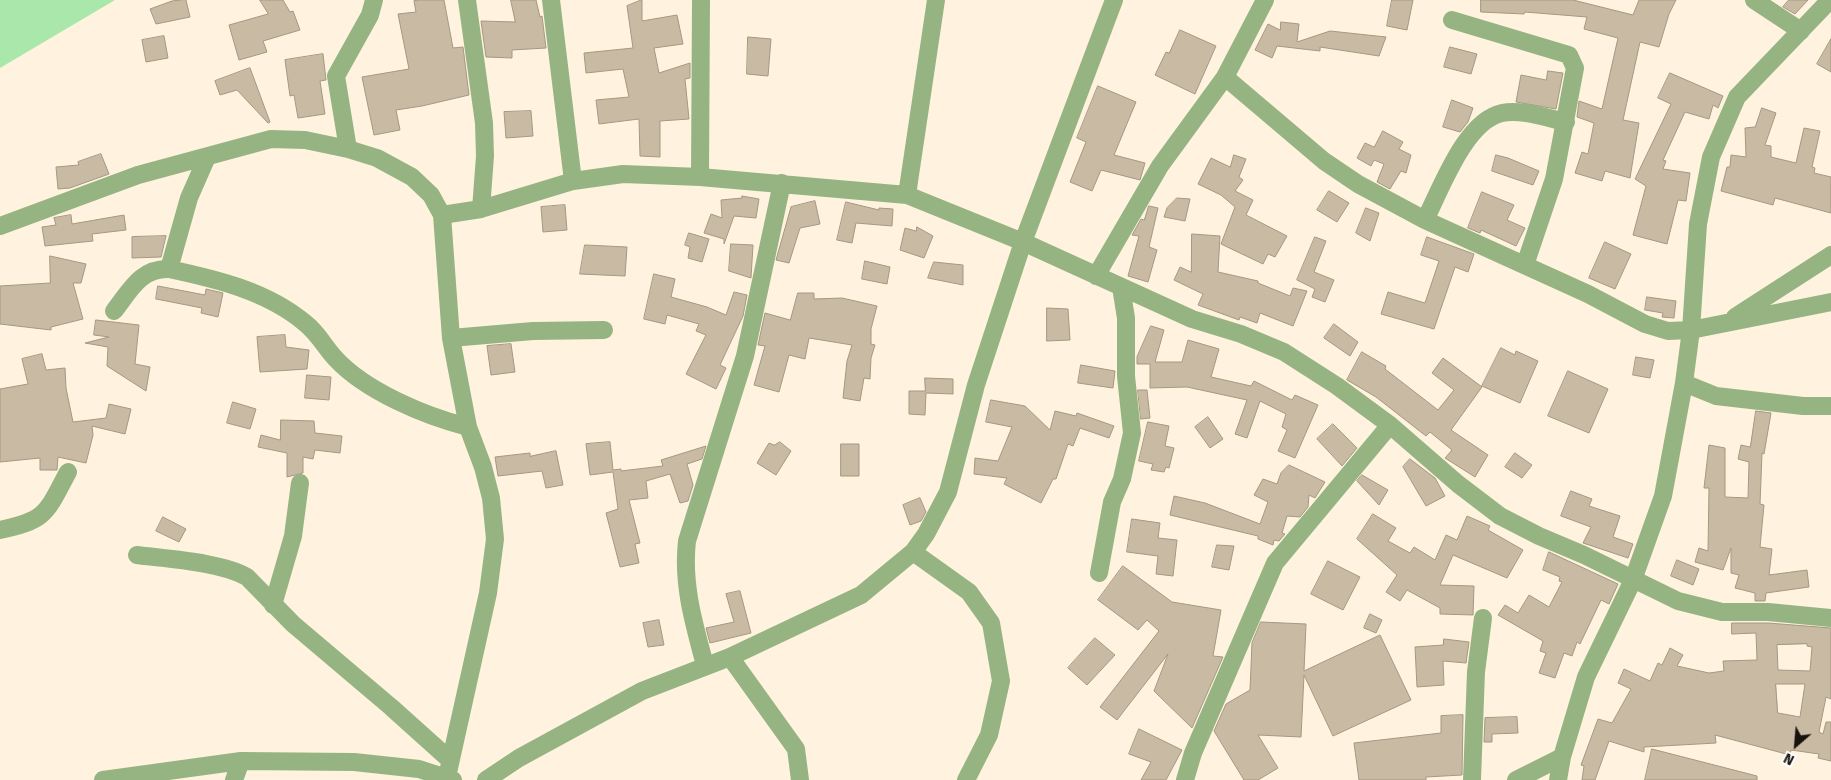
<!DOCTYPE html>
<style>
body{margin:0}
#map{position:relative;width:1831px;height:780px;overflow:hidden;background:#fff3df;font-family:"Fira Sans",sans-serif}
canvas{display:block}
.north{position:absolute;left:1771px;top:720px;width:50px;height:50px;-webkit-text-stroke:4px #fff;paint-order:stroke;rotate:207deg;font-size:14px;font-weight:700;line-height:20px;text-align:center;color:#17120a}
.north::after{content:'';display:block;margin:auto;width:18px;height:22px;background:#17120a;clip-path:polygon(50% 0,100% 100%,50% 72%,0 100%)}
</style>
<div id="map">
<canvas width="1831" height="780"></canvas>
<div class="north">N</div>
</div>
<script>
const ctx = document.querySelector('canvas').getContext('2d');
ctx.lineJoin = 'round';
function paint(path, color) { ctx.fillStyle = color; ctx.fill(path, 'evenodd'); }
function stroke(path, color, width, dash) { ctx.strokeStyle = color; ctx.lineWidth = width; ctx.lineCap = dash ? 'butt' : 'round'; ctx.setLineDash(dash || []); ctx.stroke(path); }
paint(new Path2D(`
 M0 0H115L0 68Z`), '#a9e8aa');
const building = new Path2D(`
 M186 0 190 17 156 24 150 9 172 1Z
 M260 0H283L290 12 293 11 300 30 263 41 267 52 239 60 229 25 268 14Z
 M421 0H444L453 48 463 47 469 95 422 106 396 110 400 130 374 135 362 77 409 69 398 14 416 12 414 1Z
 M511 0H536L540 17 542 16 546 48 512 50V58L486 57 481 21 515 22Z
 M642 0V21L677 15 683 44 654 48 659 73 690 63V78L685 79 689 119 660 121V157L640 156 639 119 599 124 596 100 629 97 623 69 586 73 584 53 633 48 627 6Z
 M1392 0H1413L1407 30 1387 26Z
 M1481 0H1573L1633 15 1639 0H1676L1669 14 1659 47 1640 42 1623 120 1639 123 1630 178 1605 171 1602 181 1575 173 1582 152 1588 154 1594 123 1577 117 1579 101 1602 109 1618 38 1584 29 1587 17 1525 12 1524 14 1481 12Z
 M1789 0H1808L1795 14 1783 7Z
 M1281 22 1299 24 1297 42 1330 31 1386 37 1379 56 1320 47V51L1277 46 1272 58 1255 50 1268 24 1280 30Z
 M1180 30 1216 46 1195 94 1155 75 1166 52 1169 53Z
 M164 36 168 58 146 62 142 40Z
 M748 37 771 39 768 76 747 74Z
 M1831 39V72L1817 64Z
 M1450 47 1477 54 1471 74 1444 67Z
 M323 54 326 80 320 81 325 114 298 118 294 95 290 96 285 60Z
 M250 68 270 122 268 123 237 90 220 95 215 81Z
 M1548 71 1563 73 1556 109 1516 102 1521 75 1546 80Z
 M1670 73 1723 96 1718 108 1713 105 1709 119 1685 112 1663 160 1666 161 1663 169 1690 173 1686 201 1678 200 1667 244 1633 235 1646 186 1635 179 1671 104 1658 98Z
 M1098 86 1136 102 1114 155 1145 163 1140 180 1101 170 1092 191 1070 182 1086 142 1077 138Z
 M1452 100 1473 108 1468 122 1460 132 1443 127Z
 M1762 108 1776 113 1765 145 1771 146V157L1796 163 1804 128 1820 131 1812 167 1815 168 1814 173 1831 177V213L1775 198 1773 205 1721 191 1727 167H1730L1731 155 1746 157 1745 128 1755 127Z
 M531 111 533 136 506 138 504 112Z
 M1383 131 1403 142 1399 149 1411 155 1406 173 1401 171 1390 189 1377 182 1384 164 1374 160 1371 166 1357 158 1365 143 1374 147Z
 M101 154 109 174 70 188 58 189 56 167 79 165 78 162Z
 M1234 155 1246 159 1239 177 1243 180 1235 191 1253 200 1246 215 1287 236 1275 257 1268 254 1263 264 1221 244 1235 207 1221 195 1198 184 1211 158 1230 167Z
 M1496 155 1508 158 1539 171 1533 185 1492 171Z
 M1329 191 1349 203 1337 222 1317 210Z
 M1482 192 1514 205 1507 220 1525 228 1516 246 1481 230 1480 233 1468 228Z
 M742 196 759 199 756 218 734 216 724 244V239L704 233 711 214 722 218 721 200 742 198Z
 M1177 198 1190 199 1185 221 1164 217 1167 208Z
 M815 201 820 224 800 228 789 263 776 260 791 207Z
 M846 202 879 210V208L893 209 892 226 856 223 852 243 837 240Z
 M565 205 567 230 543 232 541 207Z
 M1149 206 1158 208 1149 247 1157 250 1148 282 1128 276 1139 236 1132 235 1141 219 1144 220Z
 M1366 208 1379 213 1370 241 1356 233Z
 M71 215 72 224 124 215 126 230 92 234 93 241 45 246 42 227 56 225 54 218Z
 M917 227 933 236 924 258 900 250 905 228 916 231Z
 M689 233 709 239 702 262 688 258 690 247 685 245Z
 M1192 234 1220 236 1218 272 1258 281V283L1290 296 1293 288 1307 291 1293 326 1260 313 1257 323 1240 317 1239 320 1198 305 1203 294 1174 280 1180 267 1191 272Z
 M166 236 161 257 132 258V237Z
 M1315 237 1326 241 1314 272 1334 280 1325 302 1312 297 1315 289 1297 280Z
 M1427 237 1474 254 1468 272 1455 267 1434 329 1381 314 1388 292 1425 303 1439 261 1421 255Z
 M1605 242 1631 254 1615 289 1589 278Z
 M731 244 753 245 751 278 729 271Z
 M585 245 627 247 625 276 580 274Z
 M50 256 86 264 81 283H73L83 319 51 327V330L0 324V286L50 283Z
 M865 261 890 267 887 284 862 279Z
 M934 262 963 265V285L928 278Z
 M654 274 675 279 671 297 707 307 726 315 734 292 747 295 743 316 720 365 726 368 716 389 686 374 706 335 696 331 699 324 667 315 665 324 644 319Z
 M158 286 205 295 206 289 223 293 218 317 201 313 202 308 156 299Z
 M798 293H814V299L842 298 877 306 871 329V344L875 345 871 358 870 379 864 378 860 401 843 398 847 361 852 345 809 338 805 359 789 355 779 392 754 385 765 346 758 345 765 313 790 320Z
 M1647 297 1676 301 1674 318 1662 317 1663 313 1645 310Z
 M1047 308 1068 309 1070 340 1047 341Z
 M96 320 139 325 135 364 150 367 146 391 107 366 108 347 85 343 109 337 94 335Z
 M1334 324 1358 342 1350 356 1324 338Z
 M1151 326 1164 330 1155 362H1182L1188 340 1219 349 1211 377 1251 386 1254 381 1292 400 1295 395 1318 405 1295 458 1278 451 1287 430 1282 427 1286 414 1260 401 1247 438 1235 434 1247 400 1187 387 1150 388V364H1137V357Z
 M285 335 286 347 309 350 307 369 260 372 257 337Z
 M511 344 515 372 491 375 487 346Z
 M1501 348 1515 355 1516 351 1538 361 1520 403 1482 386Z
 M1362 352 1386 366 1385 369 1438 410 1454 390 1432 373 1443 358 1482 387 1451 430 1488 455 1475 477 1445 458 1452 450 1430 432 1426 436 1376 397 1347 380Z
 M42 354 46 370 65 368 66 388 73 422 106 418 109 404 131 409 125 434 92 426 93 435 86 463 58 457 57 470H40V458L0 462V389L28 384 22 359Z
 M1636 357 1654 360 1650 378 1633 375Z
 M1081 365 1115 371 1113 388 1078 383Z
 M1568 371 1608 389 1589 433 1548 416Z
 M307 375 331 377 329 400 305 398Z
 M925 378 953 379V394L926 393 925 415 909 414V391H925Z
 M1138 390H1147L1150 418 1141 419Z
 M991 400 1025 406 1050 430 1055 411 1076 416 1077 413 1114 426 1109 438 1080 428 1073 446 1068 444 1056 479H1053L1041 503 1004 484 1007 478 974 474 975 458 998 461 1012 427 986 422Z
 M233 402 256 409 250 429 227 423Z
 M1756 411 1771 413 1764 454 1762 453 1760 504 1764 505 1760 547 1772 549 1769 575 1807 570 1809 587 1766 593 1765 601H1755V593L1735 588 1739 575 1731 573V548L1723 570 1695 562 1699 548 1708 551 1709 488H1704L1709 445 1725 448V497L1748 498 1749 462 1738 459 1741 445 1750 447Z
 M1208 417 1223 439 1210 448 1195 427Z
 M281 420 314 421 315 433 342 436 340 453 315 450 313 459 303 457V473L287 477V453L258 447 261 435 280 440Z
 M1148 422 1169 426 1165 446 1174 448 1169 468 1166 467 1164 472 1151 470 1153 464 1139 461Z
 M1333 424 1357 448 1342 466 1317 439Z
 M610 442 613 470 621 469V471L663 466 661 460 706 446 702 459 687 464 693 485 688 501 680 503 670 474 646 481 648 498 629 500 640 543 635 544 639 563 620 567 606 513 618 509 613 472 590 475 586 444Z
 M780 442 791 451 776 475 757 463 769 443 774 445Z
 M841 444H859V476H841Z
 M556 451 563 485 546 488 542 471 498 476 495 457 530 453V456Z
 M1515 453 1532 465 1522 478 1505 467Z
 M1410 459 1435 478 1445 496 1426 506 1403 467Z
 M1289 465 1325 482 1315 498 1309 495 1308 507 1300 517 1287 516 1282 533 1285 534 1279 541 1274 540 1273 545 1258 539V536L1170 515 1174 496 1205 503 1260 524 1268 502 1254 495 1263 479 1277 484 1281 473Z
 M1362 475 1388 490 1379 505 1357 481Z
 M1571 491 1592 499 1589 506 1620 516 1613 537 1633 544 1628 558 1583 543 1591 527 1561 516Z
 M920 498 926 512 921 521 910 525 903 505Z
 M1373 514 1396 528 1388 541 1410 553 1414 547 1435 560 1446 535 1457 540 1467 516 1490 526 1488 530 1523 550 1507 578 1453 555 1440 585 1474 586 1473 615 1440 614V608L1407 590 1400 601 1386 592 1397 575 1357 539Z
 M163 517 186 529 179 542 156 531Z
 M1132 519 1160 523 1158 538 1177 540 1173 576 1156 574 1158 556 1127 552Z
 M1217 545 1234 546 1229 570 1212 567Z
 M1549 552 1618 584 1609 604 1601 600 1580 644 1577 642 1572 656 1564 653 1555 678 1539 673 1546 653 1540 651 1543 641 1498 615 1505 605 1518 613 1529 595 1549 607 1562 582 1559 581 1560 577 1543 570Z
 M1677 560 1699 569 1693 585 1671 576Z
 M1328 561 1360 577 1343 610 1311 594Z
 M1123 566 1172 602 1221 610 1213 656 1223 657 1192 728 1154 691 1168 654 1117 720 1100 707 1159 631 1147 620 1138 630 1098 600Z
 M740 591 751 633 710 643 706 628 734 622 726 594Z
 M1370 614 1382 620 1376 633 1364 628Z
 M659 620 664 645 648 647 643 623Z
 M1261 622 1306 624 1304 671 1380 635 1411 700 1333 736 1304 675 1301 737 1258 735 1278 768 1258 780H1244L1214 731 1226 704 1250 690 1252 643Z
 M1732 623H1768L1831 628V699L1826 697 1819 732 1823 734 1826 722H1831V761L1818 758 1819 754 1791 750 1790 755 1715 735 1716 743 1644 747V752L1609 741 1595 780H1582L1584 766 1581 765 1598 719 1612 723 1631 689 1618 683 1624 669 1650 681 1658 663 1662 665 1670 648 1683 655 1677 666 1709 673 1724 671 1723 661 1757 660 1756 633 1732 634ZM1807 644V646L1812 647 1810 671 1778 670 1777 645ZM1776 684H1805L1800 717 1778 713Z
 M1095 638 1115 655 1087 685 1068 668Z
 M1444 639 1469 642 1466 663 1443 661 1444 685 1417 687 1415 647 1443 645Z
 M1463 715 1462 775 1426 777V780H1359L1354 743 1441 733V716Z
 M1517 717 1518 733 1492 734V742H1484L1485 718Z
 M1139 729 1182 750 1166 780H1141L1151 762 1129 754Z
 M1652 749 1757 776V780H1645Z`);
paint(building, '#c8baa3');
stroke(building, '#a59881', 1);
stroke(new Path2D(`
 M467 0 484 123 485 156 481 209
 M551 0 573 181
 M1754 0 1801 31
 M1452 20 1569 55 1575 68 1554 179 1525 265
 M1225 77 1324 161 1358 184 1425 220 1588 294 1645 324 1668 331 1691 330 1831 302
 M348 149 336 76 370 15 374 0
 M700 177 701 0
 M907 195 936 0
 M442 215 481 209 573 181 623 174 700 177 907 195 1023 242 1192 319 1241 334 1284 352 1337 386 1390 425 1458 484 1500 516 1539 536 1584 555 1678 601 1722 612H1768L1831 618
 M1425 220C1441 189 1465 121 1502 113 1522 109 1547 118 1566 122
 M0 226 138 175 271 139 305 140 348 149 377 158 412 177 431 195 442 215 451 338 468 427 483 467 491 498 495 539 488 593 447 777
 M169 269 189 198 207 157
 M1096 276 1160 166 1225 77 1265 0
 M114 311C130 291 140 268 169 269 216 279 267 291 305 323 318 333 324 346 335 358 365 391 425 416 468 427
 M1735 317 1831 255
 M451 338 533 331 604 330
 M1684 383 1716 396 1803 406H1831
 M0 530C47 520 46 513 68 472
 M913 552 969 592 991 623 1001 681 989 735 966 780
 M137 555C167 559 221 562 247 577L293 624 391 707 450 760
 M1099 573 1112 502 1122 479 1132 433 1126 376V318L1121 287
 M273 605 293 536 300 483
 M730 657 796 749 800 780
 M705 665C694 624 682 584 687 541L745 356 782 183
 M103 780 241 761 354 762 419 769 453 780
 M234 780 241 761
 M486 780 519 758 642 691 730 657 861 595 913 552 926 534 948 492 976 385 1023 242 1114 0
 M1185 780 1193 753 1275 563 1390 425
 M1472 780 1476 672 1483 618
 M1516 780 1562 757
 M1558 780 1562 757 1586 677 1633 580 1663 496 1684 383 1691 330 1698 224 1711 157 1737 97 1830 0`), '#96b482', 18);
</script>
